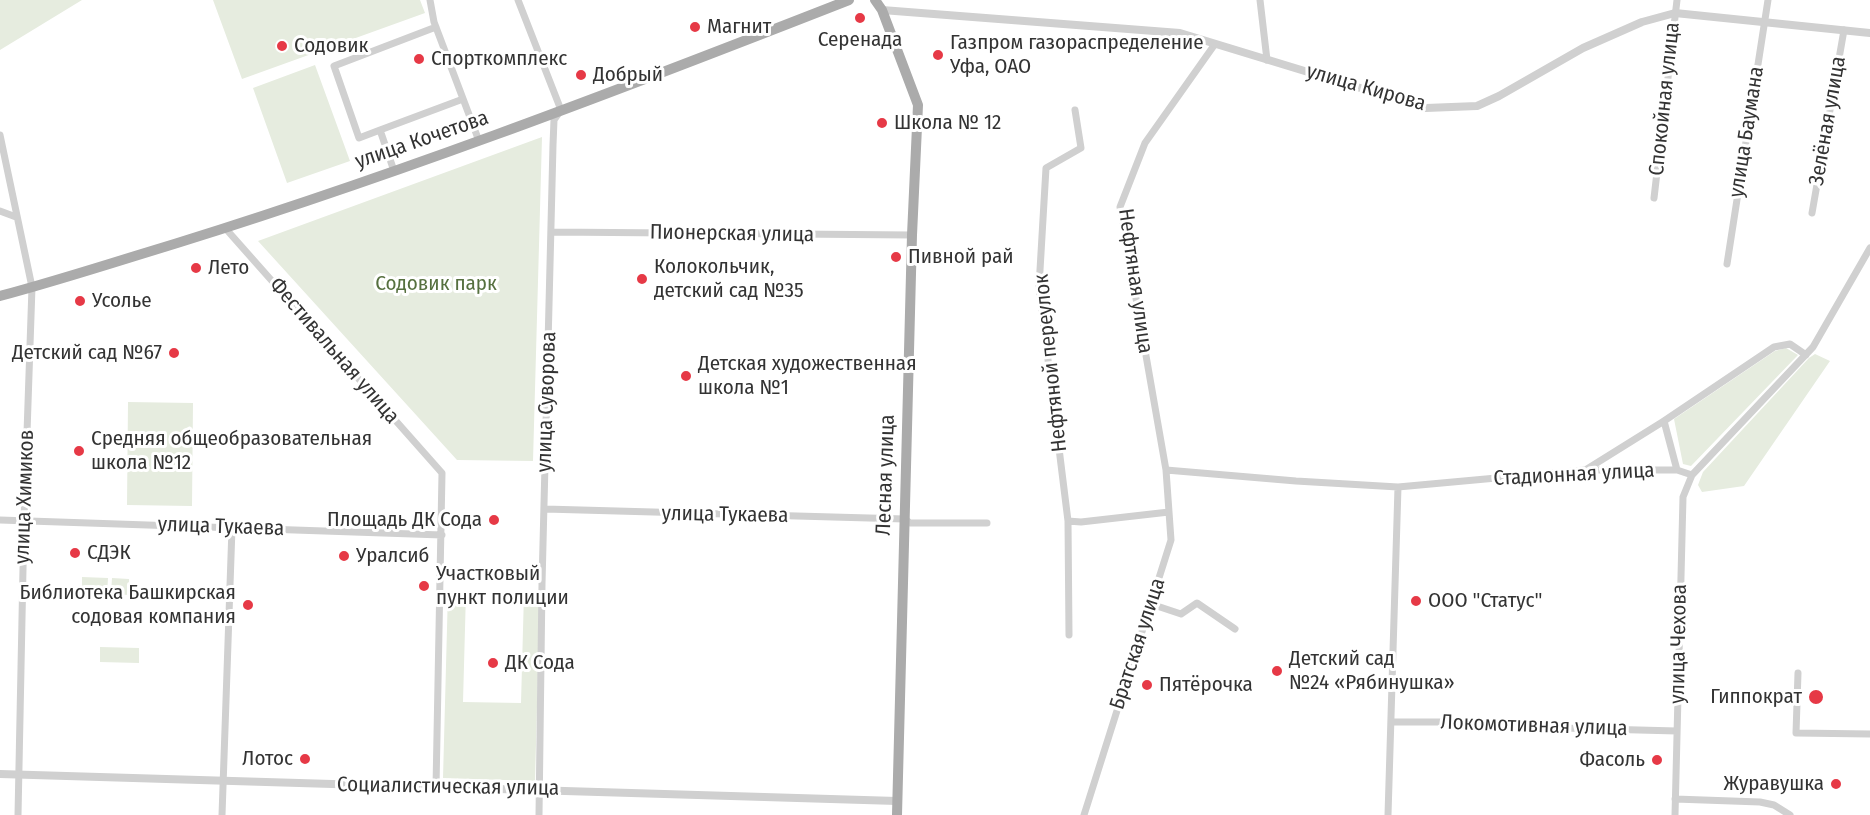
<!DOCTYPE html>
<meta charset="utf-8">
<style>
body{margin:0}
canvas{display:block;background:#fff}
</style>
<canvas width="1870" height="815"></canvas>
<script>
const ctx = document.querySelector('canvas').getContext('2d');
ctx.lineJoin = 'round';
function paint(path, color) { ctx.fillStyle = color; ctx.fill(path, 'evenodd'); }
function stroke(path, color, width, dash) { ctx.strokeStyle = color; ctx.lineWidth = width; ctx.lineCap = dash ? 'butt' : 'round'; ctx.setLineDash(dash || []); ctx.stroke(path); }
function write(font, color, halo, rows, align = 'center') {
  ctx.font = font + ' "Fira Sans Condensed",sans-serif'; ctx.lineWidth = 6; ctx.setLineDash([]); ctx.textBaseline = 'middle'; ctx.strokeStyle = halo; ctx.fillStyle = color; for (const [text, x, y, turn = 0] of rows) {
    ctx.save(); ctx.translate(x, y); ctx.rotate((+turn || 0) * Math.PI / 180); ctx.textAlign = isNaN(turn) ? turn : align; if (halo) ctx.strokeText(text, 0, 0); ctx.fillText(text, 0, 0); ctx.restore();
  }
}
paint(new Path2D(`
 M0 0H82L0 50Z
 M213 0H420L425 13 242 79Z
 M315 65 350 161 287 183 253 88Z
 M542 137 533 461 457 460 258 241Z
 M1786 348 1798 355 1691 466 1683 464 1674 419 1775 351Z
 M1815 354 1830 361 1744 486 1702 492 1698 485 1703 472 1809 358Z
 M128 402 193 403 192 506 127 505Z
 M82 577 108 578 107 594 82 593Z
 M112 578 129 579V595L111 594Z
 M448 591 466 592 463 702 521 703 524 593 540 594 535 781 443 778Z
 M100 647 139 648V663L100 662Z`), '#e6ecdf');
stroke(new Path2D(`
 M430 0 434 22 479 141
 M518 0 561 110 554 120 553 145 542 584 539 815
 M1260 0 1267 60
 M380 130 463 99
 M0 135 32 287 24 520 18 815
 M394 171 380 130 359 138 334 66 436 27
 M1654 198 1677 0
 M0 211 16 217
 M1812 213 1844 30
 M226 229 442 473 436 787
 M552 232 912 235
 M1727 264 1768 0
 M1664 421 1677 470
 M1587 469 1664 421 1774 347 1790 344 1806 355
 M1166 470 1296 481 1398 487 1584 470H1677L1692 475 1813 347 1870 248
 M545 509 905 519 910 523H987
 M0 520 442 535
 M1068 521 1081 522 1169 512
 M1151 604 1181 614 1197 603 1235 629
 M1069 635 1068 521 1039 287 1046 168 1081 148 1075 110
 M1798 673 1796 733 1870 734
 M1391 722H1455L1486 726 1677 731
 M1675 799 1760 802 1774 805 1790 815
 M222 815 232 528
 M1084 815 1171 540 1166 470 1120 207 1145 143 1215 44
 M1388 815 1398 487
 M1675 815 1683 497 1692 475`), '#d0d0d0', 7);
stroke(new Path2D(`
 M882 10 1180 33 1426 108 1477 106 1499 96 1583 48 1642 22 1675 13 1870 33
 M0 774 897 801`), '#d0d0d0', 8);
stroke(new Path2D(`
 M875 0 882 10 918 105 912 235 897 815
 M0 296C45 284 90 270 135 256 377 183 614 92 849 0`), '#ababab', 10);
for (const [x, y, r, color] of [
 [860,18,6,"#e63946"],
 [695,27,6,"#e63946"],
 [282,46,6,"#e63946"],
 [938,55,6,"#e63946"],
 [419,59,6,"#e63946"],
 [581,75,6,"#e63946"],
 [882,123,6,"#e63946"],
 [896,257,6,"#e63946"],
 [196,268,6,"#e63946"],
 [642,279,6,"#e63946"],
 [80,301,6,"#e63946"],
 [174,353,6,"#e63946"],
 [686,376,6,"#e63946"],
 [79,451,6,"#e63946"],
 [494,520,6,"#e63946"],
 [75,553,6,"#e63946"],
 [344,556,6,"#e63946"],
 [424,586,6,"#e63946"],
 [1416,601,6,"#e63946"],
 [248,605,6,"#e63946"],
 [493,663,6,"#e63946"],
 [1277,671,6,"#e63946"],
 [1147,685,6,"#e63946"],
 [1816,697,8,"#e63946"],
 [305,759,6,"#e63946"],
 [1657,760,6,"#e63946"],
 [1836,784,6,"#e63946"]
]) { const dot = new Path2D(); dot.arc(x, y, r, 0, 2 * Math.PI); ctx.fillStyle = color; ctx.fill(dot); stroke(dot, '#fff', 2); }
write('21px', '#333', '#fff', [
 ["Магнит",707,27],
 ["Серенада",860,40,"center"],
 ["Газпром газораспределение",950,43],
 ["Уфа, ОАО",950,67],
 ["Содовик",294,46],
 ["Спорткомплекс",431,59],
 ["Добрый",593,75],
 ["Школа № 12",894,123],
 ["Пивной рай",908,257],
 ["Колокольчик,",654,267],
 ["детский сад №35",654,291],
 ["Лето",208,268],
 ["Усолье",92,301],
 ["Детский сад №67",162,353,"right"],
 ["Детская художественная",698,364],
 ["школа №1",698,388],
 ["Средняя общеобразовательная",91,439],
 ["школа №12",91,463],
 ["Площадь ДК Сода",482,520,"right"],
 ["СДЭК",87,553],
 ["Уралсиб",356,556],
 ["Участковый",436,574],
 ["пункт полиции",436,598],
 ["Библиотека Башкирская",236,593,"right"],
 ["содовая компания",236,617,"right"],
 ["ООО \"Статус\"",1428,601],
 ["Детский сад",1289,659],
 ["№24 «Рябинушка»",1289,683],
 ["ДК Сода",505,663],
 ["Пятёрочка",1159,685],
 ["Гиппократ",1802,697,"right"],
 ["Лотос",293,759,"right"],
 ["Фасоль",1645,760,"right"],
 ["Журавушка",1824,784,"right"]
], 'left');
write('21px', '#333', '#fff', [
 ["улица Кирова",1366,88,16],
 ["Спокойная улица",1665,99,-84],
 ["Зелёная улица",1828,121,-80],
 ["улица Баумана",1747,132,-81],
 ["улица Кочетова",422,140,-19],
 ["Пионерская улица",732,234,1],
 ["Нефтяная улица",1135,281,82],
 ["Фестивальная улица",334,351,49],
 ["Нефтяной переулок",1051,363,-96],
 ["улица Суворова",547,402,-88],
 ["Лесная улица",886,475,-88],
 ["Стадионная улица",1574,475,-3],
 ["улица Химиков",25,497,-88],
 ["улица Тукаева",725,515,1],
 ["улица Тукаева",221,527,2],
 ["Братская улица",1138,644,-72],
 ["улица Чехова",1679,644,-89],
 ["Локомотивная улица",1534,726,2],
 ["Социалистическая улица",448,787,1]
]);
write('21px', '#56703f', '#fff', [
 ["Содовик парк",436,284]
]);
</script>
